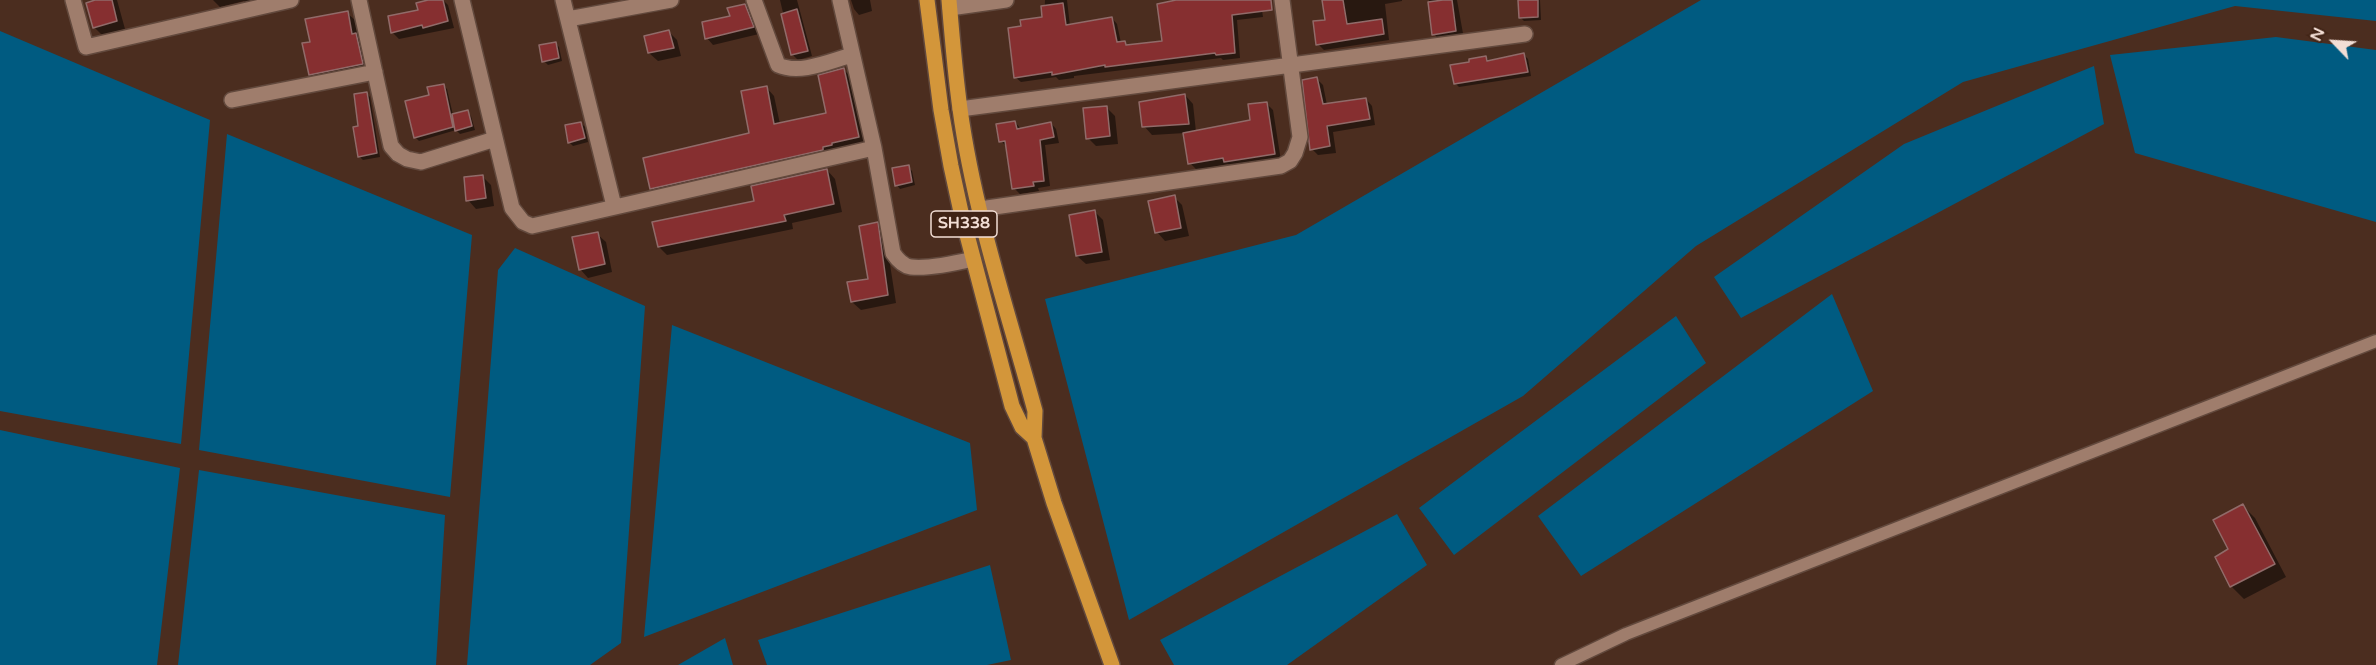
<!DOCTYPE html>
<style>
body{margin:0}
#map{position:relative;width:2376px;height:665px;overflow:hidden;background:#4b2d1f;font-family:"Varela Round",sans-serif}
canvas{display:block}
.north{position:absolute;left:2304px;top:12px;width:60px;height:60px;-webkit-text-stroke:4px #402315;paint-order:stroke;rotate:295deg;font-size:16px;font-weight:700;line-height:24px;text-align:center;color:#f2ded5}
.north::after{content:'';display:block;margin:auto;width:21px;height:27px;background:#f2ded5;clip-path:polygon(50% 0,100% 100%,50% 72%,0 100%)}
</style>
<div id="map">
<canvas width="2376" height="665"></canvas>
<div class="north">N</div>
</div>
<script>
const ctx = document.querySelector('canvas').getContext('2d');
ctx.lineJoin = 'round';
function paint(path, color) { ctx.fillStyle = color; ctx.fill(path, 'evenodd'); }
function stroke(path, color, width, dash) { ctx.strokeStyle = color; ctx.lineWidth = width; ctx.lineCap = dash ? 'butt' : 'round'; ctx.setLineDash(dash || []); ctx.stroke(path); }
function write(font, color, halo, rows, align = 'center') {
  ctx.font = font + ' "Varela Round",sans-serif'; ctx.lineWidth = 4.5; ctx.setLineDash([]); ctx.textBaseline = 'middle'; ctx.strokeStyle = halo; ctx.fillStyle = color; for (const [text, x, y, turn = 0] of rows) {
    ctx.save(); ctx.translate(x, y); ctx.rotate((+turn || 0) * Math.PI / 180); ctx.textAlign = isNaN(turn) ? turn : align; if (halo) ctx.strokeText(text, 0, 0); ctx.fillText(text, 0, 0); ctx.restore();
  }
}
paint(new Path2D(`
 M1701 0H2376V21L2235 6 1963 82 1696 246 1523 396 1129 620 1045 299 1296 235Z
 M0 31 210 120 181 444 0 411Z
 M2276 37 2376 50V222L2135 153 2110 55Z
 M2094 66 2104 124 1741 318 1714 277 1904 144Z
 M227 134 472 235 450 497 199 450Z
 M515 248 645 306 621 643 590 665H467L498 270Z
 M1832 294 1873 391 1581 576 1538 516Z
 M1676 316 1706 363 1454 555 1419 508Z
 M672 325 970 443 977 510 644 637Z
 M0 430 180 468 157 665H0Z
 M199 470 445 515 436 665H178Z
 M1397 514 1427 565 1287 665H1174L1160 640Z
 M990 565 1011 660 987 665H767L758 640Z
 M725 638 733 665H678Z`), '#005b81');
paint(new Path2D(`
 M94 0H117L125 29 102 35 94 27Z
 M213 0H260L246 4 244 1 220 7Z
 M434 0H443L448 5 454 28 399 39 392 32Z
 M780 0H797L812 56 798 60 793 55Z
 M851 0H870L872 11 859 15 854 9Z
 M1045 0H1067L1070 26 1112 18 1117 24 1121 43H1125L1129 46 1164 42 1178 0H1257L1261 4 1263 17 1237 20 1240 58 1223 60 1221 58 1074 76V78L1059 80 1056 77 1021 82 1015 77 1022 27 1044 18Z
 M1324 0H1402V1L1385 4 1389 40 1324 50 1318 44 1327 21Z
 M1429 0H1457L1464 39 1442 43 1434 34Z
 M1520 0H1540L1541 20 1524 21 1520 17Z
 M745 5 751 12 759 34 713 45 707 38Z
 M347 13 355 20 358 36 363 42 369 71 317 82 310 74 311 43Z
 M669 32 677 40 681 56 658 61 649 53Z
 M555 43 559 47 562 61 548 65 544 61Z
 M1524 55 1528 59 1531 76 1459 87 1455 83 1471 63 1486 57 1490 62Z
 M843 69 852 78 867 146 660 197 651 188 751 134 766 87 774 96 780 124 828 114Z
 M1317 79 1323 85 1327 105 1366 99 1372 106 1375 125 1333 132 1336 153 1318 155 1312 149Z
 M444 86 447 89 453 115 467 112 471 116 475 130 460 134 456 130 419 141 415 137 430 96Z
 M366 93 370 97 380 157 363 160 360 157V128Z
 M1185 95 1193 104 1196 132 1252 121 1266 103 1273 110 1281 161 1232 168 1228 164 1197 170 1190 163 1185 133 1152 135 1144 126 1163 100V98Z
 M1106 107 1115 116 1118 144 1096 146 1088 138Z
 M1015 122 1021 129 1051 123 1056 129 1059 143 1045 145 1050 186 1038 188 1039 191 1020 194 1014 188 1007 147 1001 141Z
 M581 123 585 127 588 142 573 146 569 142Z
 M908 167 912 171 915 185 900 189 897 185Z
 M827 170 835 179 842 212 792 223 793 229 667 255 659 247Z
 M482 176 491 185 494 206 476 209 468 200Z
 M1174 197 1182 205 1189 236 1165 241 1157 232Z
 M1095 212 1103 220 1110 260 1086 264 1077 256Z
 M877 224 885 232 896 303 861 310 852 302 870 280Z
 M597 234 606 242 612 272 588 278 580 269Z
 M2243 506 2255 518 2286 577 2244 599 2232 587 2217 557 2230 550Z`), '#0007');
const building = new Path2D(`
 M95 0H112L117 21 93 28 86 3Z
 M428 0H443L448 21 423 28 422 25 391 33 388 16 418 10 416 3Z
 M1176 0H1271L1272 10 1232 15 1235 53 1216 55 1215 53 1105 67V65L1052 75V72L1014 78 1008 28 1021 26 1020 20 1042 17 1041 6 1063 3 1066 25 1112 17 1117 42 1125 41 1126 45 1162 41 1157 4Z
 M1322 0H1343L1347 24 1382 19 1384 34 1316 45 1313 21 1325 20Z
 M1443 0H1452L1456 31 1432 35 1428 2Z
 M1518 0H1538V17L1519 18Z
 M745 4 754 27 705 39 702 22 730 16 727 8Z
 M797 9 808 51 791 55 781 14Z
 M348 11 352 34 356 33 363 64 309 75 302 43 310 42 305 19Z
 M669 30 674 48 648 53 644 36Z
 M556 42 559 58 542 62 539 45Z
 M1524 53 1528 72 1454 84 1450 65 1469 62V59L1486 56 1487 61Z
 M844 68 859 137 832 143V145L823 147V150L650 189 643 158 749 133 741 91 767 86 774 124 826 113 818 75Z
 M1317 77 1323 104 1366 98 1370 119 1327 126 1330 146 1310 150 1302 80Z
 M444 84 453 127 414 138 405 101 429 95 427 87Z
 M367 92 377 153 358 157 353 127 358 126 354 94Z
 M1185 94 1189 124 1142 127 1139 102Z
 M1267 102 1275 154 1224 162 1223 158 1188 164 1183 133 1250 120 1248 104Z
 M1107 106 1110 136 1086 139 1083 108Z
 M468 110 472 126 455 131 452 114Z
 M1015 121 1017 129 1051 122 1054 137 1040 140 1044 181 1033 182 1034 186 1012 189 1005 141 999 142 996 124Z
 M581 122 585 138 568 143 565 125Z
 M909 165 912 182 895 186 892 168Z
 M827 169 834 204 784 215 786 221 658 247 652 222 754 201 751 186Z
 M483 175 486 198 466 201 464 177Z
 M1175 195 1181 228 1155 233 1148 201Z
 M1095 210 1102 252 1076 256 1069 215Z
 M878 222 888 295 851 302 847 282 868 279 859 226Z
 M598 232 605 264 579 270 572 237Z
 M2243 504 2275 564 2230 587 2215 557 2228 549 2213 520Z`);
paint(building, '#862f30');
stroke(building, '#916b69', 1.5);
const service = new Path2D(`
 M1561 665 1626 634 2376 341`);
const minor = new Path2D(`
 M73 0 86 47 291 0
 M359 0 391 146 398 154 407 159 421 162 495 139
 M462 0 512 208 523 222 532 226 874 148
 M563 0 614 206
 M754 0 778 65C800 75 830 61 852 55
 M840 0 874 148 893 253C897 259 903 266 911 267 928 269 956 263 973 259
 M950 8 1006 0
 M568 19 671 0
 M232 100 375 72
 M960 109 1525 34
 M980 209 1281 166 1290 161 1295 153 1300 137 1282 0`);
const primary = new Path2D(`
 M927 0 941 110 951 166 961 212 1012 406 1022 427 1034 438
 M949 0C952 36 955 73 960 109 974 212 1008 312 1035 411L1034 438 1054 503 1112 665`);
stroke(service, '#62493d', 15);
stroke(minor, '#62493d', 18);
stroke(primary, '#62493d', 18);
stroke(service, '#9f7d6c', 12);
stroke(minor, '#9f7d6c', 15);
stroke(primary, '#d3963a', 15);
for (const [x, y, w] of [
 [964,224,66]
]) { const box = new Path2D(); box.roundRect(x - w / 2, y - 13, w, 26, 4.5); ctx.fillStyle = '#402315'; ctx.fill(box); stroke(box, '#f2ded5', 1.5); }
write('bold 16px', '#f2ded5', null, [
 ["SH338",964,224]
]);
</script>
